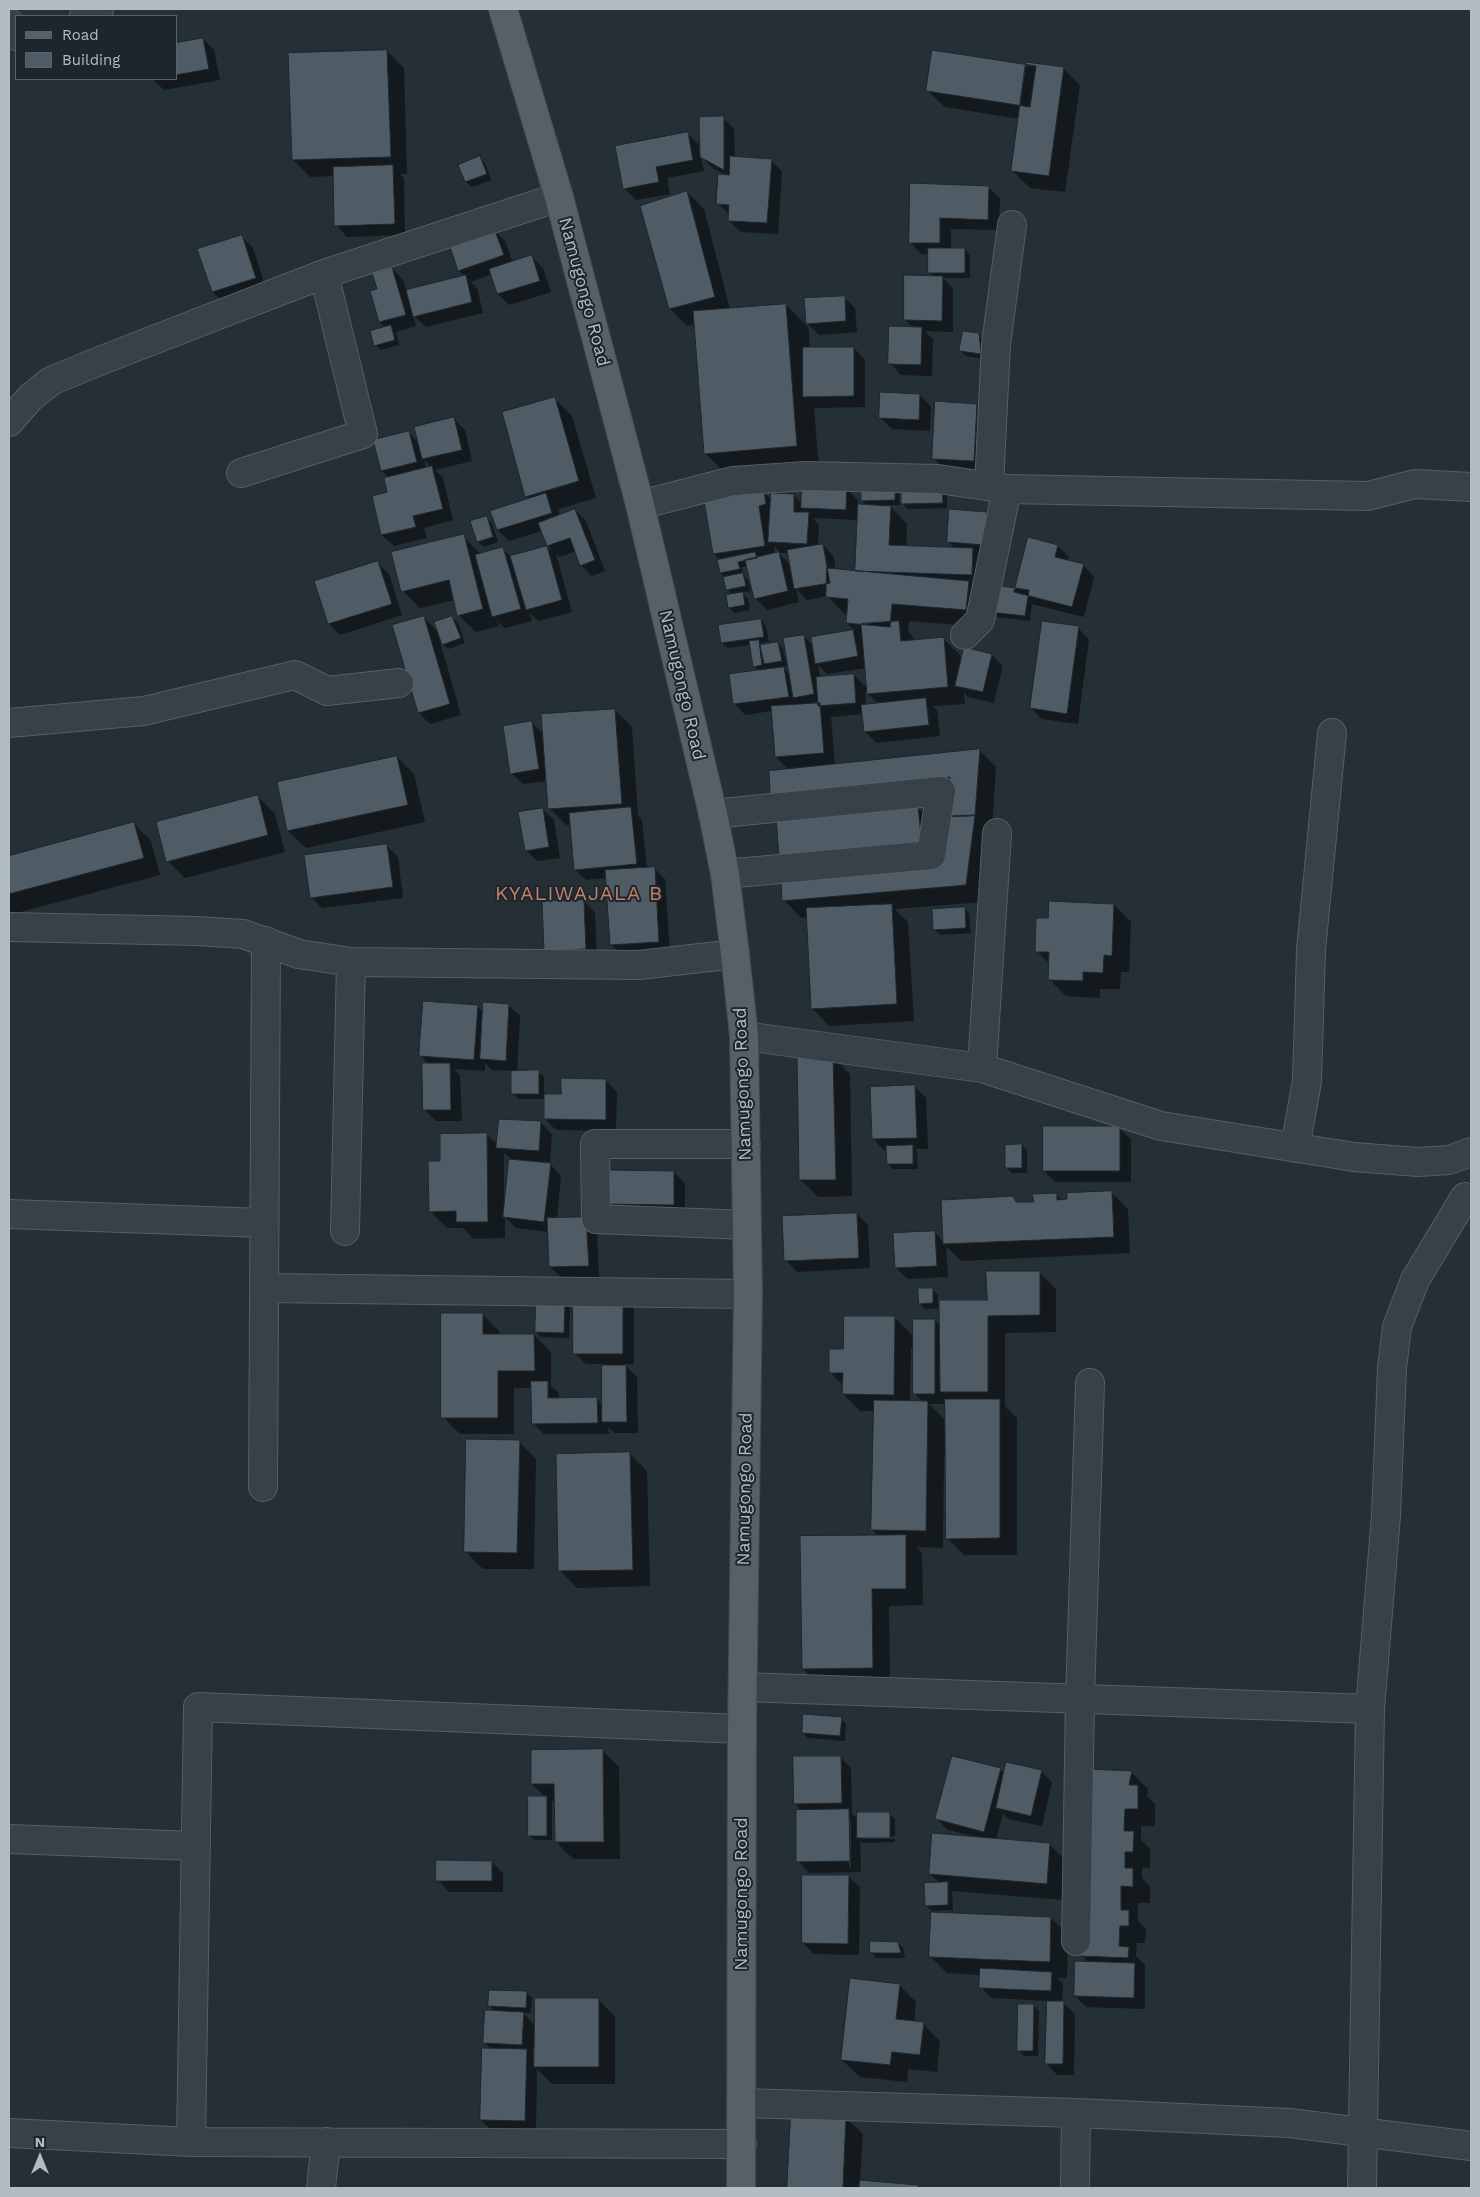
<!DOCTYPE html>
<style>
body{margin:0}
#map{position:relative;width:1480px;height:2197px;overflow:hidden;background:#242f36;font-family:"Work Sans",sans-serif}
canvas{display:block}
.frame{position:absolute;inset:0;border:10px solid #b2bcc3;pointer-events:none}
.legend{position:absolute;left:15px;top:15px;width:162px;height:65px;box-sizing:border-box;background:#1c262c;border:1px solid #586268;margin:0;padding:6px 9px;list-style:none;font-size:15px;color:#b2bcc3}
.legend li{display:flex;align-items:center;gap:10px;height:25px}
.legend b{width:25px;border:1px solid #586268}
.north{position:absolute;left:15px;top:2132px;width:50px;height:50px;-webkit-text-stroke:4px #1c262c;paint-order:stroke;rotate:0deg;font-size:14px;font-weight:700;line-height:20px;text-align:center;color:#b2bcc3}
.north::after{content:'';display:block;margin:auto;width:18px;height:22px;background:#b2bcc3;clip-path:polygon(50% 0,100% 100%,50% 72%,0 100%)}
</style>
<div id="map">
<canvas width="1480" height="2197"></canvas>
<div class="frame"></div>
<ul class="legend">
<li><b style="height:6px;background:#556067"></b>Road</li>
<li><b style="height:14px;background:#4f5c65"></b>Building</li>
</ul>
<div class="north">N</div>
</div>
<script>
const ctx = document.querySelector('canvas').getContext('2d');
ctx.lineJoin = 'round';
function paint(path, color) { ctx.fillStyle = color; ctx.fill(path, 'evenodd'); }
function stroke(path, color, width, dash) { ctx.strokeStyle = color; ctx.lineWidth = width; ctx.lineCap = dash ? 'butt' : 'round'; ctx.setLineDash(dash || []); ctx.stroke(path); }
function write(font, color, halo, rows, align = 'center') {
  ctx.font = font + ' "Work Sans",sans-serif'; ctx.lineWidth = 4; ctx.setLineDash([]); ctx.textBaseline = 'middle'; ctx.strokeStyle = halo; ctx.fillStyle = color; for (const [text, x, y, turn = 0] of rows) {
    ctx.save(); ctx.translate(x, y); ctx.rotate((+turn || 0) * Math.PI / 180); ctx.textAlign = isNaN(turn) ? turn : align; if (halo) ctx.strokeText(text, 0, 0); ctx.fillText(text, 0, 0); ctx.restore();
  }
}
paint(new Path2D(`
 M203 39 214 50 220 80 164 90 153 79H176V44Z
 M387 51 404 68 407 174H400L404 178 405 235 347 237 336 225 334 176 310 177 293 160Z
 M1027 66 1063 68 1080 85 1065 192 1030 188 1012 170 1020 119 945 107 927 90Z
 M723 118 734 129 735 158 771 160 782 172 778 234 741 232 729 221V214L718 203 727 176 713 168 701 157 704 171 667 178 670 194 636 200 625 189 687 133 701 147Z
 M480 157 485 163 491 180 472 187 466 182 459 165Z
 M911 185 988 187 1000 198 999 230 951 229V249H965L970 255V278H943L953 288V332L925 331 933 340 932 376 901 375 890 363 913 328 905 320 934 277 929 272V254H921L910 242Z
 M687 192 704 209 730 309 786 305 808 327 806 299 844 297 855 308 857 332 819 335 808 324 810 349 854 348 865 360V407L814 408 819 469 728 476 705 453 695 324 687 326 670 309Z
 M493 229 505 241 513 263 532 257 543 268 551 292 509 305 498 294 492 274 471 282 477 288 483 313 426 327 413 315 416 326 396 332 399 345 381 350 375 345 386 328 380 322 371 291 378 289 392 268 403 280 407 291 465 276 459 271 450 245Z
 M241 236 253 248 266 289 224 303 213 292Z
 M978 335 984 340 985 359 966 356 960 350Z
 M920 395 931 407 930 431 892 429 880 417Z
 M555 399 572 416 596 498 558 509 560 516 575 510 586 521 605 571 592 576 581 565 576 551 560 557 556 554 572 612 538 621 529 612 532 621 505 628 497 621 499 626 476 632 458 615 455 600 420 608 403 591 463 536 481 555 503 549 511 557 546 547 551 551 542 531 509 541 498 530 530 499 526 496Z
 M976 405 987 416 985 472 945 470 934 459Z
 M454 419 465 430 472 461 435 470 443 478 453 520 424 528 427 538 394 546 382 535 389 478 382 471 409 433 419 443ZM424 460 431 467 426 468Z
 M894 488 899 493 900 505H889L907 524 906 547 956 549 948 541 986 513 998 524 995 556 977 554 990 567 983 627 909 621 908 631 916 641 943 638 960 655 961 663 992 655 1003 666 994 703 968 697 964 693 965 704 933 706 937 710 940 736 876 743 865 731 863 714 831 717 835 765 979 750 996 767 992 831 983 902 895 909 908 922 914 1021 829 1026 812 1008 807 917 801 918 784 900 918 808 935 825 949 795 789 770 776 757 772 711 745 715 734 703 759 671 754 666 751 645 728 648 722 643 761 620 766 626 769 642 760 643 763 646 778 643 783 649 786 663 788 662 804 636 813 646 812 638 855 631 847 623 848 614H845L827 596 807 600 796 589 799 602 767 610 755 598 748 566 742 567 743 574 748 580 751 591 742 593 748 599 750 610 734 613 729 607 733 595 727 589 726 578 721 573V561L714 554 706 502 764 493 772 500 794 495 802 504 846 489 858 500V506H867L862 500ZM813 518 858 520 856 572 836 571 834 557 823 545 818 546 819 525ZM774 546 781 553H789L791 566 779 553 775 554ZM818 665 827 674 866 668 868 689 854 675 820 678ZM789 666 790 674 783 667ZM865 691 879 704 866 706Z
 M942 490 947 495V508L908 509 903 504Z
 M486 518 492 523 498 542 484 547 478 542 472 522Z
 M1058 546 1069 557 1068 561 1083 565 1094 577 1084 617 1032 604 1030 621 997 617 992 611Z
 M378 563 389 574 402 615 340 635 329 624Z
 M452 617 458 623 465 643 448 649 443 644Z
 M424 618 437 631 461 715 430 724 419 713Z
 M1078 628 1089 639 1078 724 1042 719 1031 708Z
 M615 710 632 727 638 816 642 820 647 868H654L665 879 670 953 622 956 611 944 607 878 586 880 575 869 571 825H566L549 808 547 781 523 784 511 773 531 722 544 735Z
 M397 757 414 774 425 822 306 848 288 831 278 783Z
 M258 797 275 814 285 852 185 878 168 861Z
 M542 809 554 820 560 858 537 861 526 850Z
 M134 824 151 841 160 875 9 915V857Z
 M386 845 398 857 403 898 322 908 311 897Z
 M584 901 595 913 597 960 545 950Z
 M1114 905 1131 922 1129 972H1121L1120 989H1100V998L1066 996 1049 979 1050 964 1037 951 1049 920Z
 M964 908 969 913 971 933 940 935 935 930Z
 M508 1005 520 1016 517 1072H538L544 1077V1096H562L605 1080 617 1092 616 1131 556 1130 545 1119V1099H518L513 1093 512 1071 492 1070 485 1063V1071L454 1069 460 1075 462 1121H436L425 1110 429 1064 421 1056 477 1006 483 1012Z
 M833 1057 850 1074 852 1196 818 1197 801 1180Z
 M915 1087 926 1098 928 1149H915L917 1152 918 1169H893L888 1164V1150H884L873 1139Z
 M541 1123 552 1134 550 1162 544 1161 543 1163 550 1164 561 1176 557 1219 597 1229 599 1277 562 1278 550 1267 549 1232 516 1228 505 1217V1238L474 1239 463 1228H447L430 1211 442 1163 486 1134 498 1145ZM504 1153 511 1159 506 1200H504Z
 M1119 1128 1131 1139V1182H1055L1044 1171Z
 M1022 1145 1027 1151V1173H1012L1007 1168Z
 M674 1172 685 1183V1216L619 1215 607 1203Z
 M1111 1192 1128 1209 1130 1253 961 1261 946 1246 948 1277 908 1279 896 1268 934 1232 944 1242 1013 1198 1018 1203H1036L1056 1195 1062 1200Z
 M857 1214 868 1225 870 1268 797 1272 786 1260Z
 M1039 1272 1056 1289V1332L1005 1333V1406L1017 1418V1555H964L947 1538V1456H944L943 1548 916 1547 922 1553 923 1605 889 1606 890 1685 820 1686 803 1669 879 1537 873 1530 875 1411H860L843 1394 844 1386 830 1372 844 1350 895 1318 914 1337 935 1321 941 1326V1308L925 1309 920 1303 932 1289 938 1295V1307L988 1301ZM911 1348H914V1393L923 1402H910ZM929 1404H946V1421Z
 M623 1297 634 1309V1364H624L637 1377 638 1433H614L608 1427 609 1434H544L533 1423V1388H514V1434H460L443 1417 482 1314 499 1331V1335H534L551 1352V1386L559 1393V1399H597L603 1405V1364H586L575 1353Z
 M565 1302 570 1308 569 1338 541 1337 536 1332Z
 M519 1442 536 1459 534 1569H483L465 1551Z
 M630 1454 647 1471 650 1586 577 1588 560 1571Z
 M841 1719 846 1724 845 1741 808 1738 803 1733Z
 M602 1750 619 1767 620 1859H573L556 1842V1801H552V1840H534L529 1835 545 1797 532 1784Z
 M840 1757 851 1768 852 1814 858 1819 889 1814 895 1819V1836L862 1837V1839H895V1842L863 1843 860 1840 861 1872 809 1873 798 1861 802 1811 795 1804ZM848 1820H851V1867H849Z
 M1000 1769 1005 1774 1041 1771 1052 1782 1042 1826 1008 1819 1003 1813 996 1840 1050 1845 1067 1862 1064 1900 952 1891 953 1910 932 1911 926 1906 941 1884 930 1874 973 1836 948 1830 937 1819Z
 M1131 1772 1148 1789 1147 1796 1155 1804V1826H1141V1840L1150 1849V1868H1142V1878L1150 1886V1903H1138V1921L1146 1929 1145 1943H1137L1136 1956 1145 1965V2009L1086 2007 1075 1996 1089 1963 1081 1955Z
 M492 1862 503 1873V1892H449L438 1880Z
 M848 1876 860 1887 859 1955 814 1954 803 1943Z
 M1051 1918 1068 1935 1067 1978H1057L1063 1984 1062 2002 1075 2014 1074 2075H1057L1046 2063 1048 2001 992 1998 980 1987 981 1975 947 1973 930 1956Z
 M898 1943 903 1948 905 1958H876L871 1952Z
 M899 1985 916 2002 914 2023 923 2024 940 2041 937 2072 908 2069 907 2082 860 2077 842 2060Z
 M526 1992 532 1998 531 2013H523L536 2026 598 1999 615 2017V2084H552L537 2069 536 2132 492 2131 481 2120 491 2049 484 2042 496 2012 490 2006ZM533 2048H535V2060L533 2057Z
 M1033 2005 1039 2011 1038 2056H1024L1019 2050Z
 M792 2114 845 2117 863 2134 860 2181 919 2188H788Z`), '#0007');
const building = new Path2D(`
 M203 38 209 69 176 75V43Z
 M387 50 391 157 292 160 288 53Z
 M932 50 1036 66 1030 107 926 91Z
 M1026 62 1064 67 1049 176 1011 171Z
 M724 116V170L700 157 699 117Z
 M688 132 693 160 656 167 659 182 623 189 615 146Z
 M480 156 487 174 465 182 458 165Z
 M730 156 772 159 767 223 728 221 729 205 716 204 718 174 729 175Z
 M393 165 395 224 334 226 333 167Z
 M910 183 989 186 988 220 940 218V243H909Z
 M687 191 715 297 669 309 640 206Z
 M494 228 504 255 458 271 449 244Z
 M242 235 256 278 212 292 197 249Z
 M928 248H965V273H928Z
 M532 255 540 281 497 294 489 269Z
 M392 267 406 315 379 322 370 291 377 289 372 273Z
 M466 275 472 302 413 317 406 290Z
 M904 275 943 276 942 321 904 320Z
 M845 296 846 321 806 324 804 298Z
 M786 304 797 446 704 454 693 311Z
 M391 325 395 340 374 346 370 331Z
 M889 326 922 327 921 365 888 364Z
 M963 331 979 333 981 354 959 351Z
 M803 347H854V396L803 397Z
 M880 392 920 394 919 420 879 418Z
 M555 397 579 481 525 497 502 412Z
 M935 401 977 404 974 461 932 459Z
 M454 417 462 450 422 459 414 427Z
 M409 431 417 462 381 471 373 440Z
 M432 466 443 509 413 516 416 527 381 535 372 496 387 492 384 478Z
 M802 485 847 487 846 510 801 508Z
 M895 486V500L861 501V487Z
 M942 488 943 503 901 504V489Z
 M764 491 766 504 759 506 765 546 713 554 704 501Z
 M546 493 552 513 497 530 490 511Z
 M771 493 794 494V512H809L807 544 768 542Z
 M858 504 891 506 889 545 973 548 972 575 855 571Z
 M575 509 595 560 580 566 570 538 547 546 538 523Z
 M949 509 987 512 984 545 947 542Z
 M487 516 493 537 477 542 470 521Z
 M464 534 483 609 457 616 449 580 401 592 391 552Z
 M1028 537 1058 545 1055 557 1084 564 1072 607 1014 592Z
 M823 544 830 583 794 589 787 550Z
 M547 546 562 600 526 610 510 556Z
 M503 547 521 609 492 617 475 555Z
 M755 552 757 558 738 562 740 569 720 573 717 560Z
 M779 552 788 591 754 599 745 560Z
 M378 561 392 604 328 624 314 581Z
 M827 568 969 581 966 610 892 604 890 627 846 623 848 599 826 597Z
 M743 573 746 586 726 590 723 577Z
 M994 585 1029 590 1025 616 990 612Z
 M743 592 745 605 728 608 726 595Z
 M424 616 450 704 418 713 392 625Z
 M452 616 461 638 442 645 434 622Z
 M761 619 764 637 721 643 718 625Z
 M899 621 901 641 944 637 948 687 867 694 861 624Z
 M1042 621 1079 626 1067 714 1030 708Z
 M853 630 858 656 815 664 811 637Z
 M804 635 814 694 793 698 783 638Z
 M759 640 762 665 753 667 749 641Z
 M778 642 782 661 764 664 760 645Z
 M964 647 992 654 983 692 955 686Z
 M784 667 789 697 733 704 729 674Z
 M854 674 856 703 818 706 816 677Z
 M926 698 929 725 864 732 861 705Z
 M820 703 824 753 775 757 771 706Z
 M615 709 622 804 548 809 541 714Z
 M532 721 539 769 510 774 503 726Z
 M980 749 975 815 945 816 950 777 770 795 769 771Z
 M397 756 408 805 287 831 277 782Z
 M258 795 268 835 166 862 156 822Z
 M918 806 922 847 779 857 776 817Z
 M631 807 637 864 574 870 569 813Z
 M543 808 549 847 525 851 518 812Z
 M975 816 966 885 782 901 781 881 940 864 947 817Z
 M134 822 144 858 9 894V856Z
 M387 844 393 887 310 898 304 855Z
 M655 867 659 942 610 945 605 870Z
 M584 900 586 949 544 951 542 901Z
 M1049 901 1114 904 1112 956 1104 955 1103 973 1083 972V981L1048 980 1049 952H1035L1036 918H1048Z
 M892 904 897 1004 811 1009 806 908Z
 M965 907 966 928 933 930 932 909Z
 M423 1001 478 1005 474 1060 419 1056Z
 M483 1002 509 1004 506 1061 480 1059Z
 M833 1055 836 1180H799L797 1056Z
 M422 1063H450L451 1110H423Z
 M539 1070V1094H511V1071Z
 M561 1078 606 1079V1120L544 1119V1094H561Z
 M915 1085 917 1138 872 1139 870 1087Z
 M499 1119 541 1121 539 1151 496 1148Z
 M1043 1126H1120V1171H1043Z
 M487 1133 488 1222H456V1211L429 1212 428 1161H440V1134Z
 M1022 1144V1168H1005V1145Z
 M913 1145V1164H887L886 1146Z
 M509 1159 551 1163 544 1222 503 1217Z
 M606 1170 674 1171V1205L606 1204Z
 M1112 1191 1114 1237 943 1244 941 1200 1013 1196 1016 1202H1034L1032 1194 1057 1193V1200L1067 1199V1193Z
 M857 1213 859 1258 784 1261 782 1216Z
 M586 1217 589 1266 549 1267 547 1218Z
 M935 1231 937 1266 895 1268 893 1233Z
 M986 1271H1040V1315L988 1316V1392H940L939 1300H987Z
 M918 1288H933V1303L919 1304Z
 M573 1296H623V1354H573Z
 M536 1300 565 1301 564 1333 535 1332Z
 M441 1313H483V1334H534L535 1371H498V1418H441Z
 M844 1316H895L894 1395 842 1394 843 1373H829V1349H843Z
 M913 1319H935V1394H913Z
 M602 1365H626L627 1422H602Z
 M531 1381H548V1398L597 1397 598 1423 532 1424Z
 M945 1399H1000V1538L946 1539Z
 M874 1400 928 1401 926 1531 871 1530Z
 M466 1439 520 1440 517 1553 464 1552Z
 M630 1452 633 1570 558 1571 556 1454Z
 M906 1535V1589H872L873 1668 802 1669 800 1536Z
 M803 1714 842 1717 840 1736 802 1733Z
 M603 1749 604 1842H555L554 1784H531V1750Z
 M793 1756H841L842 1803 794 1804Z
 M952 1756 1001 1768 984 1832 935 1819Z
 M1006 1762 1042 1770 1031 1816 996 1808Z
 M1087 1769 1132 1771 1129 1785H1138V1809H1125L1124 1831H1134L1133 1852H1125V1868H1133V1887L1121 1886V1910H1129V1926H1120L1119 1946 1129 1947 1128 1958 1080 1956Z
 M528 1796H547V1836H528Z
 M849 1809 850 1861 796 1862V1810Z
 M857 1812H890V1838H857Z
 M932 1833 1050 1843 1047 1884 929 1874Z
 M436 1860 492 1861V1881H436Z
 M802 1875H849L848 1944 802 1943Z
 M948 1882V1905L925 1906 924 1883Z
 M931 1912 1051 1917 1050 1962 929 1957Z
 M870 1941 898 1942 901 1953H870Z
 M1075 1961 1135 1963 1134 1998 1074 1996Z
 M980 1968 1052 1972 1051 1991 979 1988Z
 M850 1978 900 1984 896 2019 924 2022 920 2055 892 2052 890 2065 841 2060Z
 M489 1990 527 1991 526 2008 488 2006Z
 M535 1998H599V2067H534Z
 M1047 2001H1064L1063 2064H1045Z
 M1018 2004H1034L1033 2051H1017Z
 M485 2010 524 2012 522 2045 483 2043Z
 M482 2048 527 2049 525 2121 480 2120Z
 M791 2113 846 2115 843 2188H787Z
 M860 2180 918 2185V2188H859Z`);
paint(building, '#4f5c65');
stroke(building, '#1e282e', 1);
const minor = new Path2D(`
 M84 16 99 9
 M9 23 16 36
 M9 422 30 398 51 381 102 360 324 274 559 197
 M241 473 363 434 324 274
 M989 486 996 344 1012 225
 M640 505 733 481 806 476 938 479 1007 489 1368 496 1415 484 1471 487
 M965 635 980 620 1007 489
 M9 723 144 711 295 675 327 691 399 683
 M713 814 941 791 931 855 725 874
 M9 927 198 931 243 934 299 954 351 962 639 965 735 954
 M744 1036 982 1068 1161 1126 1354 1157 1418 1162 1449 1160 1471 1152
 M982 1068 997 833
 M746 1144H595L596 1219 747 1225
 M1295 1148 1307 1081 1311 950 1332 733
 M9 1214 264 1223
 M345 1231 351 962
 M264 1288 748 1294
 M263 1487 266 941
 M743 1687 1370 1709
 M9 1839 196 1846
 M1076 1941 1080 1699 1090 1383
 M742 2103 1076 2113 1290 2123 1471 2146
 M9 2133 191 2142 742 2144
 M191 2142 198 1707 742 1729
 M321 2188 326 2142
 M1075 2188 1076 2113
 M1362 2188 1370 1709 1386 1515 1392 1368 1397 1327 1415 1280 1465 1197`);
const major = new Path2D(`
 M503 9 559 197 640 505 713 814 725 874 735 954 744 1036 748 1294 742 1729 741 2188`);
stroke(minor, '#555f65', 30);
stroke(major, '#404a50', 30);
stroke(minor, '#374147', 28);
stroke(major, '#556067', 28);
write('18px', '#b2bcc3', '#1c262c', [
 ["Namugongo Road",584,292,75],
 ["Namugongo Road",682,685,77],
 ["Namugongo Road",743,1084,-92],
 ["Namugongo Road",745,1489,-89],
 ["Namugongo Road",742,1894,-90]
]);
ctx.letterSpacing = '1px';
write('20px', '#c6806a', '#1c262c', [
 ["KYALIWAJALA B",579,894]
]);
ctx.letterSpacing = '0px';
</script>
